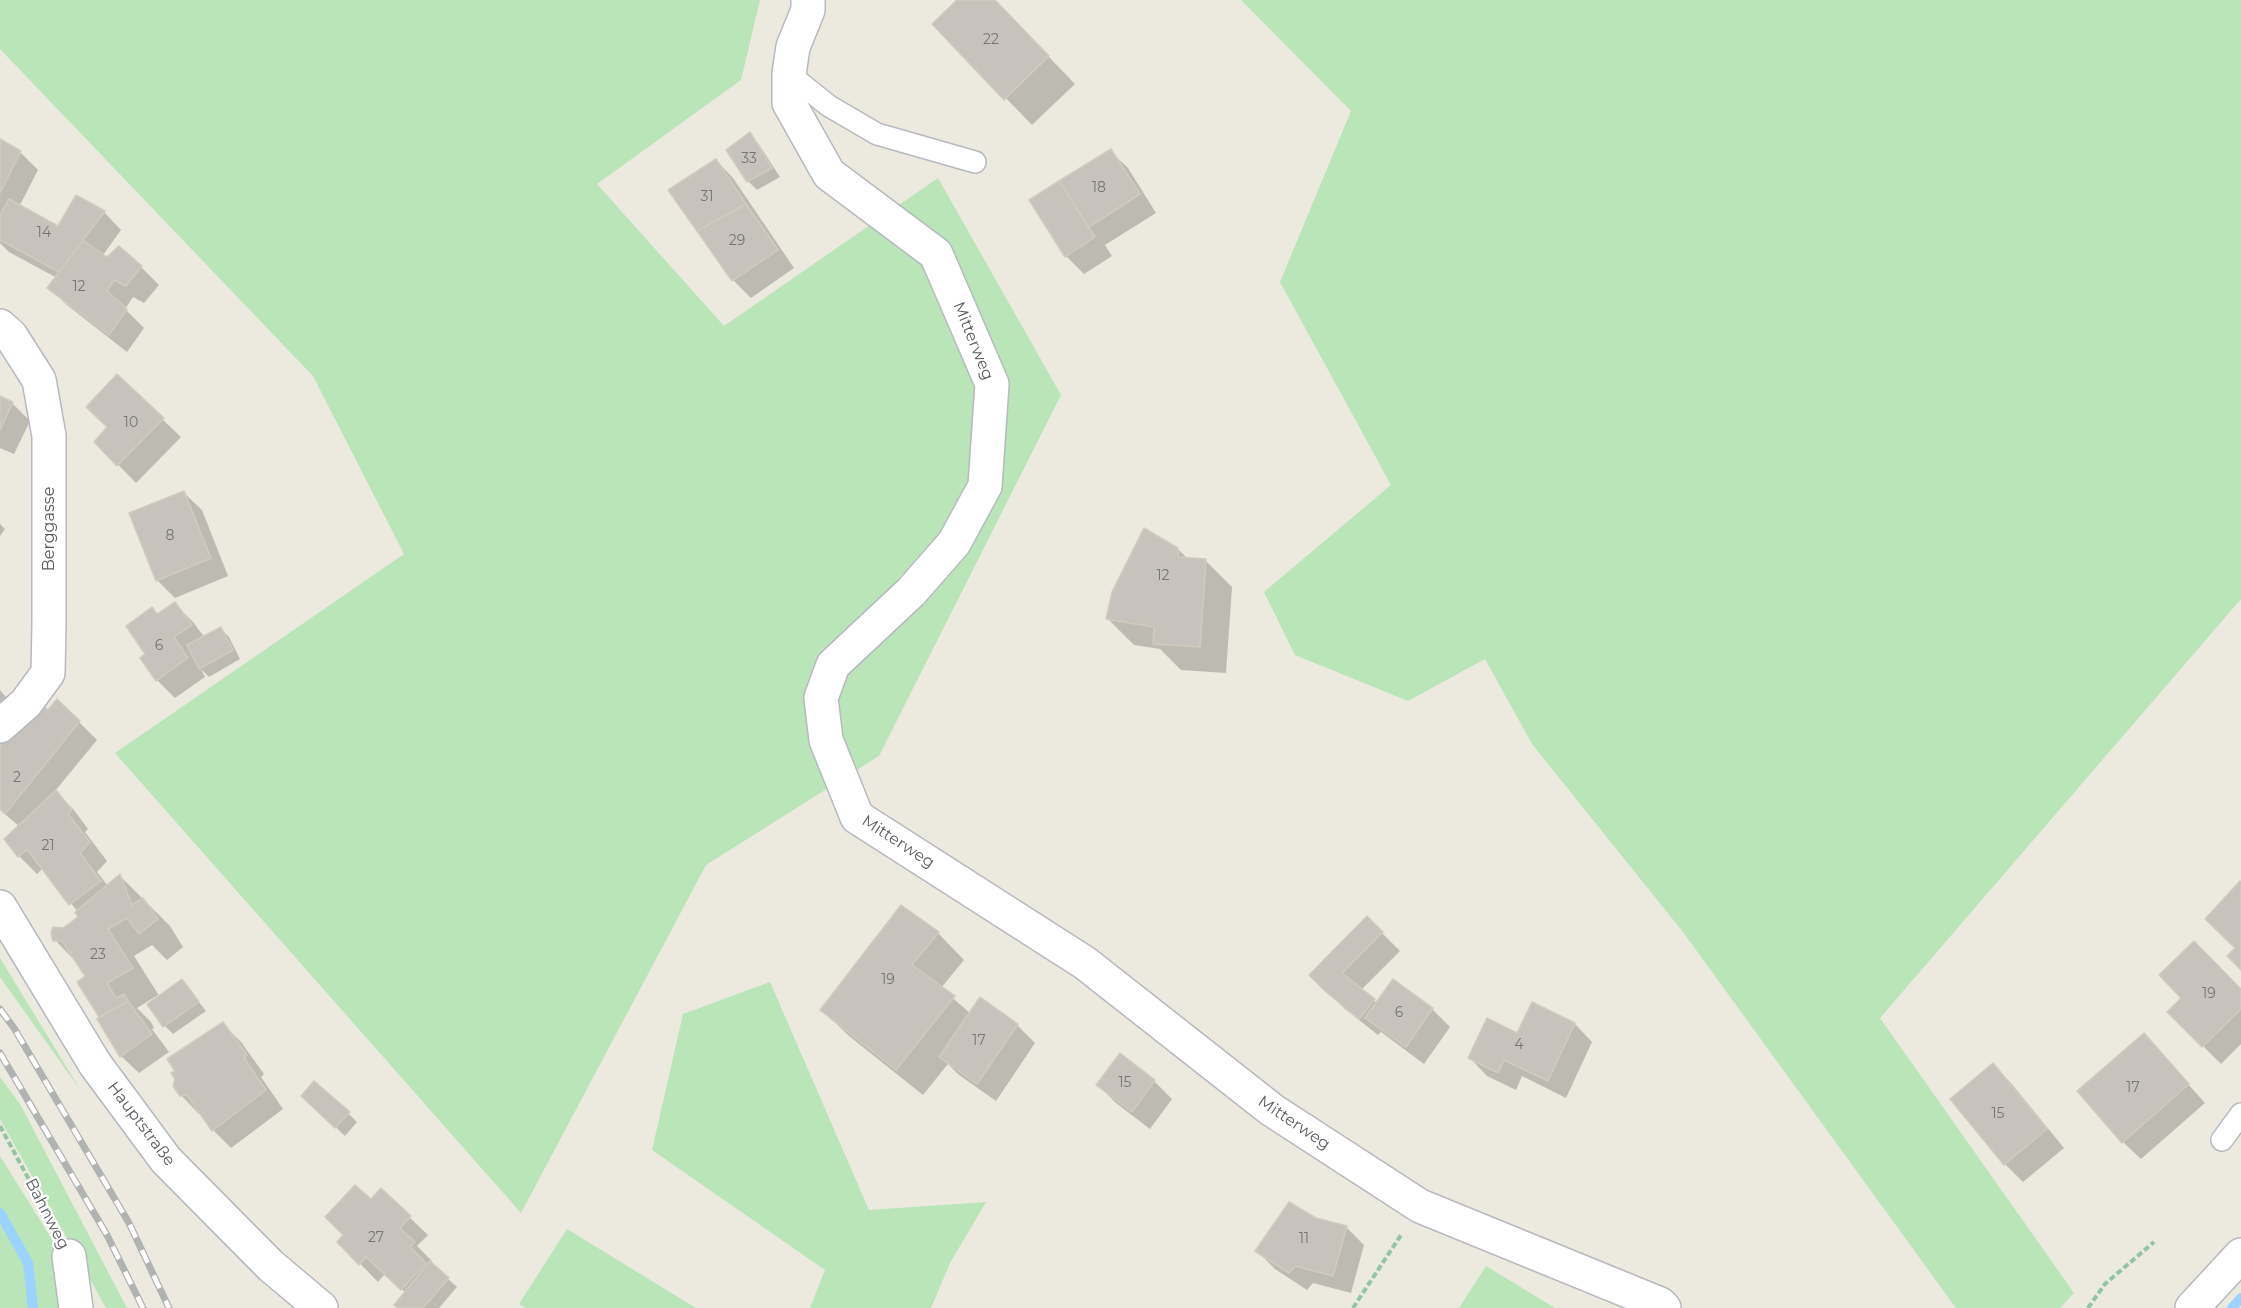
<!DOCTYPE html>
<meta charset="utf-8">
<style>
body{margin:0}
canvas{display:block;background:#ece9de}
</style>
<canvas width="2241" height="1308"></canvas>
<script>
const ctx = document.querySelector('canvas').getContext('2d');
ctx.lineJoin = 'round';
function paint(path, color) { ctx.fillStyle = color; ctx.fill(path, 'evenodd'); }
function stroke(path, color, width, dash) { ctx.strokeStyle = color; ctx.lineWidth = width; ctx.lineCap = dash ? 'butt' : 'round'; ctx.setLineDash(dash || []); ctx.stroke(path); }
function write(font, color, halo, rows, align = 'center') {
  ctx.font = font + ' Montserrat,sans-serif'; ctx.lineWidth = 4.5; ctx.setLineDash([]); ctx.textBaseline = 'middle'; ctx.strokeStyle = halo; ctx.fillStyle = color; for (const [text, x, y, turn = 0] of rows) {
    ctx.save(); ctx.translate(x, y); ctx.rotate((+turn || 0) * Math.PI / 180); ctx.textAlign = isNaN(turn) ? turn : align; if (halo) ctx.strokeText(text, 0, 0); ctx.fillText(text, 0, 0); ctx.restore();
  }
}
paint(new Path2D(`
 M0 0H760L741 80 597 184 724 326 938 178 1061 395 879 756 706 865 521 1213 115 753 404 554 313 376 0 49Z
 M1241 0H2241V599L1880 1018 2074 1293 2060 1308H1956L1683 932 1532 744 1485 659 1408 701 1295 655 1264 592 1391 485 1280 282 1351 111Z
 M0 958 81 1091 0 977Z
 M770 982 869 1210 986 1202 950 1263 931 1308H810L825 1270 652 1150 683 1014Z
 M0 1077 20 1104 127 1308H106L0 1119Z
 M0 1156 58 1249 63 1308H0Z
 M567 1229 696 1308H525L519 1304Z
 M1486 1266 1555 1308H1459Z`), '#b9e5b9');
paint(new Path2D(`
 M959 0H994L1075 84 1032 125 934 24Z
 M750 134 758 143 780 177 757 190 748 181Z
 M0 141 20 152 38 170 19 207 58 228 104 212 121 230 103 255 107 258 141 267 159 285 144 303 133 297 125 309 144 328 127 352 67 305 49 288 57 278 9 252 0 243Z
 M1110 151 1128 168 1156 213 1105 245 1112 256 1084 274 1066 256 1031 201Z
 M716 160 733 178 794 268 751 298 733 280Z
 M117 376 181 437 136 483 96 442 109 428Z
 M0 398 12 403 30 421 14 454 0 448Z
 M184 493 202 510 228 576 175 598 157 580Z
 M0 524 5 529 0 536Z
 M1178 549 1188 559 1205 560 1232 587 1226 673 1181 670 1160 649 1134 645 1107 618Z
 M175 604 193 622 205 638 221 629 229 637 240 659 209 677 201 669 205 677 175 698 157 680 147 654 158 615Z
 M0 690 6 697 0 702Z
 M48 712 79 722 97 740 55 791 74 810 88 829 85 832 107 861 97 872 108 886 120 876 170 926 183 947 167 960 152 945 134 956 160 997 182 981 206 1011 173 1034 165 1026 158 995 137 1008 151 1022 154 1028 152 1029 169 1052 139 1073 121 1056 102 1018 79 982 87 977 79 965 55 940 64 930 80 917 78 912 43 868 37 874 19 856 20 827 0 810V748Z
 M1367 918 1400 951 1361 990 1377 1003 1432 1009 1450 1027 1424 1064 1381 1032 1378 1035 1345 1009 1311 975Z
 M938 933 964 960 941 988 971 1014 1017 1025 1035 1043 996 1101 959 1075 948 1064 923 1095 849 1036 822 1010Z
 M2241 991V1044L2221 1064 2169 1012Z
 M1533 1004 1575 1024 1592 1042 1566 1098 1522 1076 1516 1090 1487 1076 1470 1058 1518 1035Z
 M223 1024 241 1042 264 1074 261 1077 283 1109 231 1148 213 1130 201 1113 199 1114 181 1095Z
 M2144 1035 2205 1103 2141 1159 2123 1142Z
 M1993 1065 2011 1083 2064 1148 2023 1182 2005 1164Z
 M1154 1081 1172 1099 1150 1129 1116 1103 1098 1085Z
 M303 1096 348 1113 357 1122 345 1136Z
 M381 1190 428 1235 417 1246 432 1261 430 1263 457 1287 439 1308H400L406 1293 385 1274 378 1282 339 1242Z
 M1316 1219 1346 1227 1364 1245 1351 1293 1313 1283 1307 1290 1275 1269 1257 1251Z`), '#0003');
stroke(new Path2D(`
 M0 1213 28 1263 33 1308
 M2232 1308 2241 1298`), '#9bd2ff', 10);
const building = new Path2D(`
 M957 0H995L1049 56 1004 100 932 24Z
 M750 132 772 168 747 182 726 150Z
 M0 139 21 151 0 193Z
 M1111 149 1140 194 1089 227 1059 181Z
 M716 159 746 204 697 231 668 190Z
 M1059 181 1095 237 1065 257 1029 200Z
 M76 195 105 211 59 272 0 240V215L9 199 58 226Z
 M746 204 778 250 732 281 697 231Z
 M83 240 107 257 119 246 142 266 126 286 114 280 107 291 127 309 109 335 47 288Z
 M117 374 164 418 117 466 94 442 107 427 86 407Z
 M0 396 13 402 0 430Z
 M184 491 211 558 156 581 129 513Z
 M1144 528 1178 548V557L1206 559 1200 647 1153 644 1154 627 1106 619 1112 592Z
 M175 602 192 625 174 637 188 658 156 681 140 658 145 654 126 626 152 607 157 614Z
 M221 627 233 650 199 669 187 645Z
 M57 699 80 721 5 814 0 809V746L39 702 48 710Z
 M56 790 72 810 68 814 90 842 80 853 101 881 69 905 27 849 18 857 4 839Z
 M120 874 132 905 143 898 158 919 139 934 127 918 108 929 133 968 107 983 116 998 124 994 128 1001 99 1017 77 982 85 976 62 941H53L51 933 53 927 63 928 78 917 75 912Z
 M2240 881 2241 882V970L2227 956 2235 948 2205 919Z
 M901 905 939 932 912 965 955 996 896 1070 820 1010Z
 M1367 916 1383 932 1342 973 1375 999 1359 1019 1325 991 1309 975Z
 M2194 941 2241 989V1009L2202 1047 2167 1012 2181 998 2159 975Z
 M182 979 199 1002 163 1027 147 1004Z
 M1393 979 1433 1008 1406 1047 1365 1018Z
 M980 997 1018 1024 977 1084 939 1057Z
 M128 1001 152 1034 120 1057 97 1019Z
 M1532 1002 1575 1023 1548 1081 1504 1060 1498 1073 1468 1058 1487 1018 1517 1033Z
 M223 1022 247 1055 244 1058 266 1090 212 1131 187 1095 180 1096 173 1086 175 1079 171 1073 175 1071 167 1059Z
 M2144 1033 2189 1084 2122 1143 2077 1091Z
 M1120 1053 1155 1080 1132 1112 1096 1085Z
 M1993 1063 2047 1129 2004 1165 1950 1099Z
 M314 1081 350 1112 335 1128 301 1096Z
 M355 1185 371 1199 381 1188 411 1216 400 1228 415 1242 410 1247 426 1263 401 1290 366 1257 359 1265 337 1242 343 1235 325 1217Z
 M1289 1202 1316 1218 1347 1226 1333 1276 1295 1266 1289 1273 1255 1251Z
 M430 1261 449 1278 423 1308H398L394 1305Z`);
paint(building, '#c7c3bc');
stroke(building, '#d1cbbd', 1.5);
const service = new Path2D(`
 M789 74 829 106 877 134 975 162
 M2222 1140 2241 1114`);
const minor = new Path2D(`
 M808 0V10L793 47 789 74V103L829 174 936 254 992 384 985 486 954 543 911 592 833 665 821 698 826 740 857 817 1085 963 1272 1110 1420 1206 1660 1304 1664 1308
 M0 326 11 336 39 380 49 436V623L48 673 26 703 0 726
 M69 1256 76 1308
 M2192 1308 2241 1255`);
const secondary = new Path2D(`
 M0 907 95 1064 166 1160 271 1266 321 1308`);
stroke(service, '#b7b9bf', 24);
stroke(minor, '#b7b9bf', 36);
stroke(secondary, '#b5b8bf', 36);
stroke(new Path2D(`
 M0 1126 54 1226
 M1353 1308 1401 1235
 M2088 1308 2105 1284 2154 1242`), '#92c6a2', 4, [6, 3]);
stroke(service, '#fff', 21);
stroke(minor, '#fff', 33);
stroke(secondary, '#fff', 33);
const rail = new Path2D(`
 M0 1009 14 1028 129 1223 169 1308
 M0 1053 107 1235 143 1308`);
stroke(rail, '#b1b2b2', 7);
stroke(rail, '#fff', 4.5, [14]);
write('14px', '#747578', null, [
 ["22",991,40],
 ["33",749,159],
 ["18",1099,188],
 ["31",707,197],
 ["14",44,233],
 ["29",737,241],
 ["12",79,287],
 ["10",131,423],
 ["8",170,536],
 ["12",1163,576],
 ["6",159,646],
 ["2",17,778],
 ["21",48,846],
 ["23",98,955],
 ["19",888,980],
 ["19",2209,994],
 ["6",1399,1013],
 ["17",979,1041],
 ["4",1519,1045],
 ["15",1125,1083],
 ["17",2133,1088],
 ["15",1998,1114],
 ["27",376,1238],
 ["11",1304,1239]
]);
write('16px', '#585b61', '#fff', [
 ["Mitterweg",973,341,68],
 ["Berggasse",49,529,-90],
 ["Mitterweg",898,842,33],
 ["Mitterweg",1294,1123,34],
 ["Hauptstraße",141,1124,53],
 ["Bahnweg",47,1214,63]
]);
</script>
